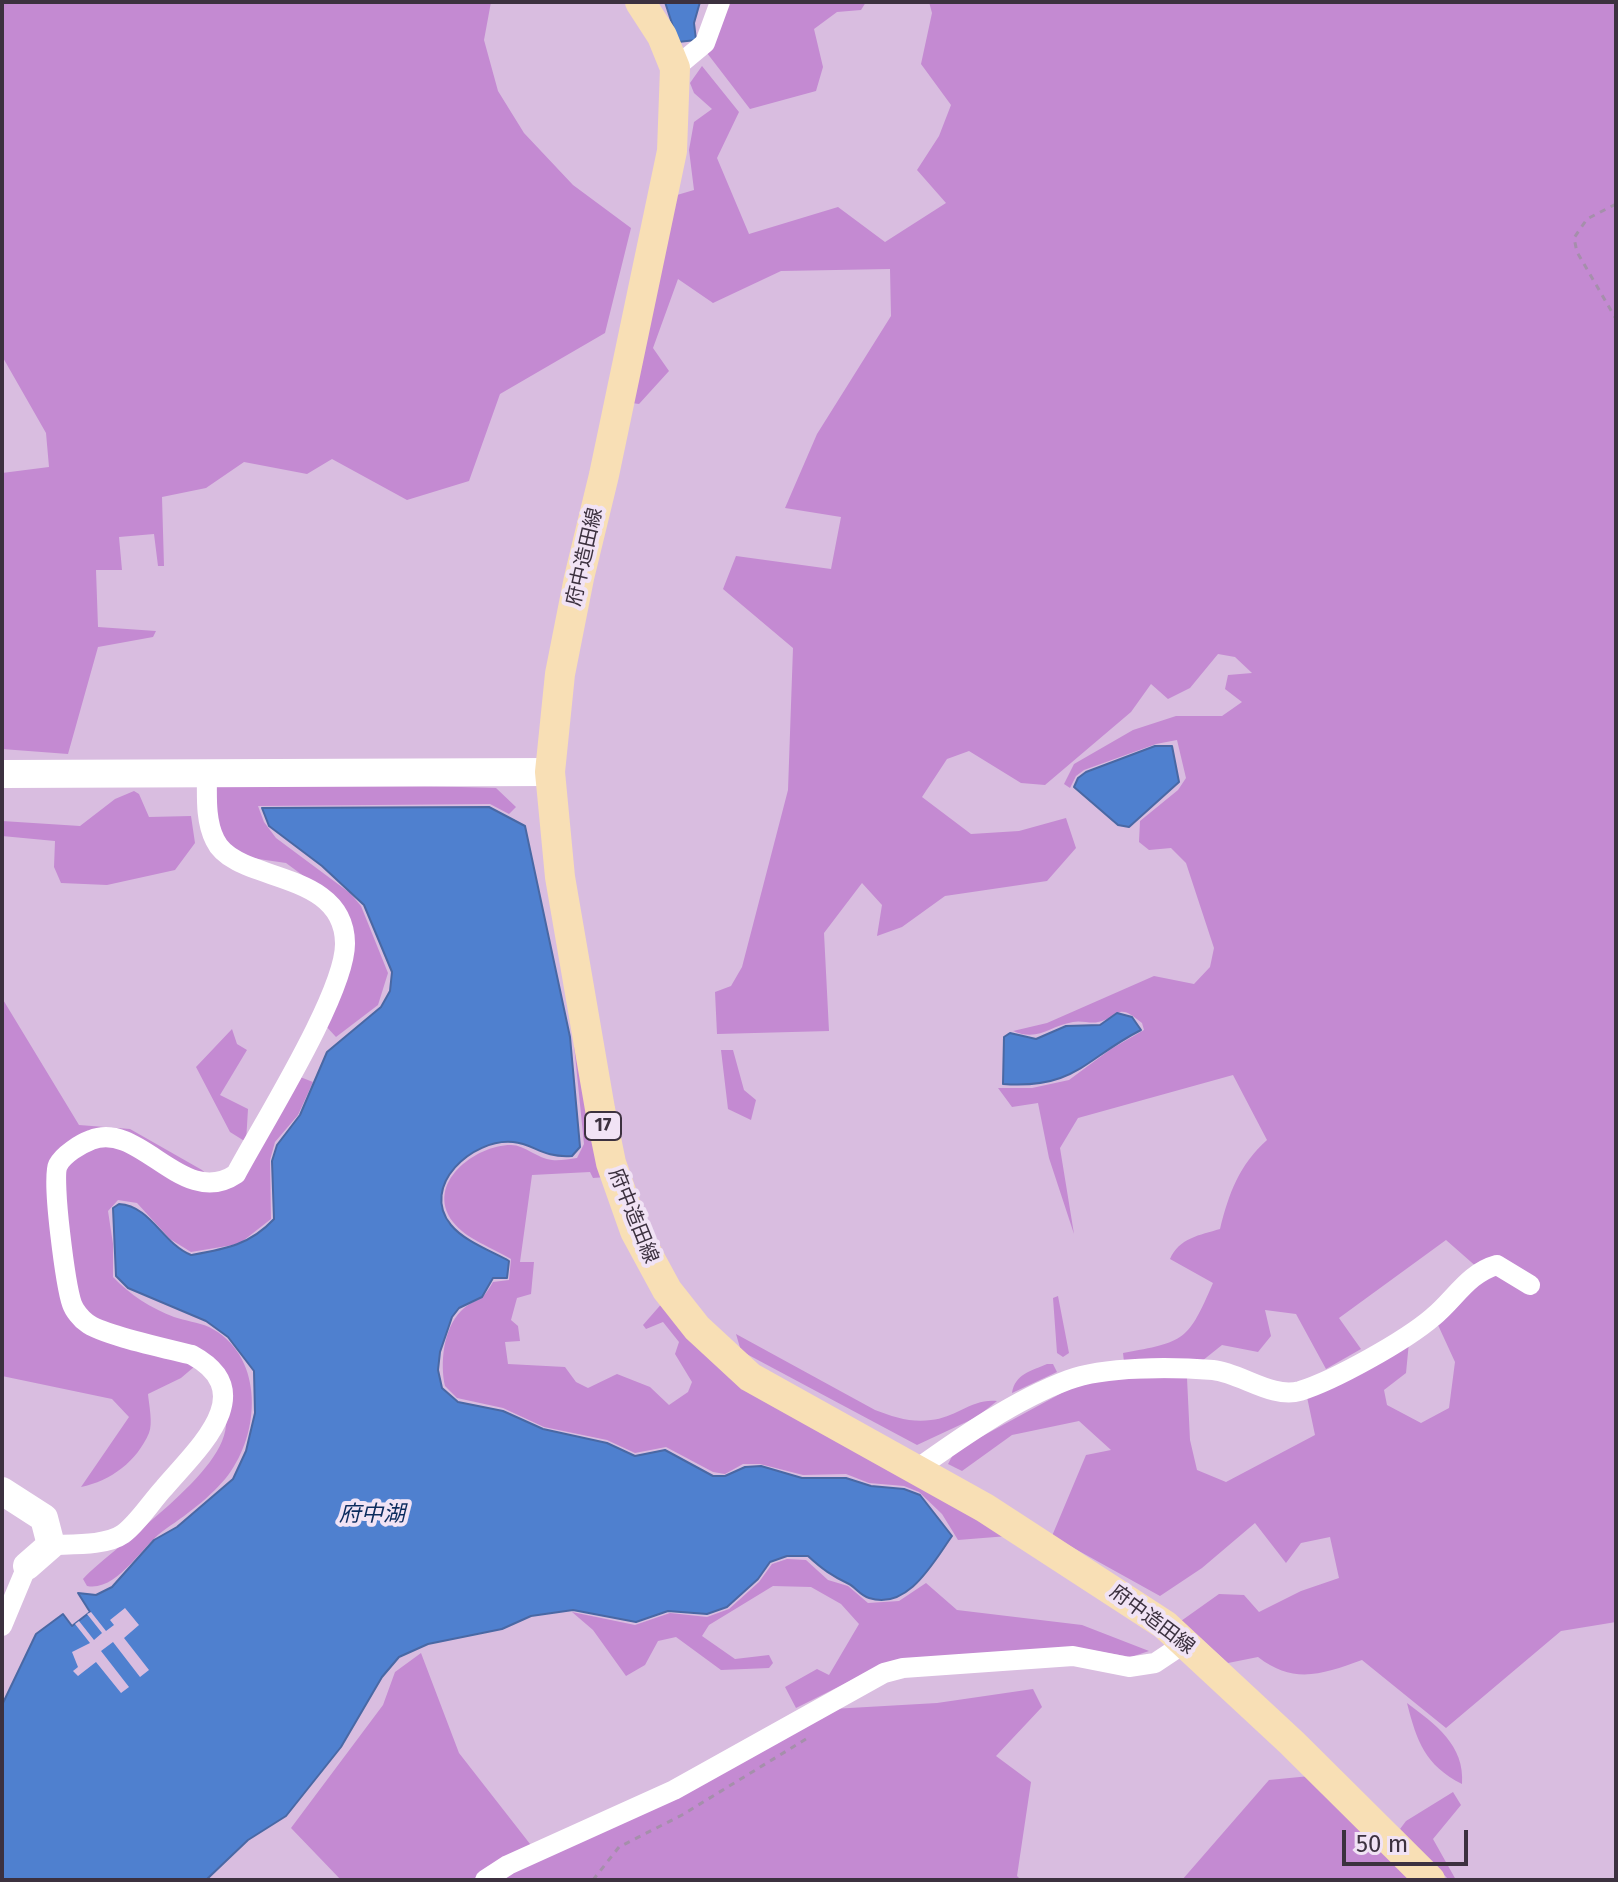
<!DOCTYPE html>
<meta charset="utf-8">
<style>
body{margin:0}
#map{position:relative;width:1618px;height:1882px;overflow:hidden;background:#d9bde0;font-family:"Fira Sans",sans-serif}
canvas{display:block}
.frame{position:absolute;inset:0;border:4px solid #3c313f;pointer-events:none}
.scale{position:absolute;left:1342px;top:1830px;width:126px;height:36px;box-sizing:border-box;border:4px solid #3c313f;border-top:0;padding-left:10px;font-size:24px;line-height:28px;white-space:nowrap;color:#3c313f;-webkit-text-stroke:6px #f1e3f5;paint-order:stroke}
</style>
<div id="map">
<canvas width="1618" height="1882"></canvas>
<div class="frame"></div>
<div class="scale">50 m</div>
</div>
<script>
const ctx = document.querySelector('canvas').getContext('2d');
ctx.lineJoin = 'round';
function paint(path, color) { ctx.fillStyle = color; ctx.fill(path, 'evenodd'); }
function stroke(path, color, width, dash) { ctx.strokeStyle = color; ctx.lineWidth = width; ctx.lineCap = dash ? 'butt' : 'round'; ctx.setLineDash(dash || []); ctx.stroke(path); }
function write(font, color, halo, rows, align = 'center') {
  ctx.font = font + ' "Fira Sans","Noto Sans JP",sans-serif'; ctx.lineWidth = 8; ctx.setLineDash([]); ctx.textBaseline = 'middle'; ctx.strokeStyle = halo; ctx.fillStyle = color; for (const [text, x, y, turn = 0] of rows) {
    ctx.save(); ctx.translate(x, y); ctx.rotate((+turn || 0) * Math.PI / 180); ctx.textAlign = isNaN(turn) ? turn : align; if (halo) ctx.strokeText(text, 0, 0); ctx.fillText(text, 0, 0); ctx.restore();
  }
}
paint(new Path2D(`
 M2 2H491L484 40 498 91 524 133 573 185 631 228 605 333 500 394 469 481 407 500 332 459 307 474 244 462 206 488 162 497 164 566H158L154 534 119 537 122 570H96L98 627 156 631 153 637 98 647 68 754 2 749V473L49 467 46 433 2 356Z
 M730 2H866L861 10 837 12 814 29 823 67 816 91 750 109 707 53Z
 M929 2H1616V1622L1561 1631 1446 1728 1362 1660C1323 1674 1294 1685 1258 1657L1228 1663 1181 1621 1219 1594 1244 1595 1259 1612 1301 1591 1339 1578 1330 1537 1301 1543 1286 1563 1255 1523 1202 1568 1160 1596 1052 1536 1086 1455 1111 1450 1079 1421 1012 1435 962 1471 948 1464 955 1451 1071 1388 1107 1379 1187 1378 1190 1440 1197 1470 1226 1482 1315 1435 1307 1397 1409 1342 1406 1373 1384 1390 1387 1405 1421 1423 1449 1408 1455 1362 1438 1325 1487 1276 1446 1240 1339 1318 1361 1349 1326 1369 1296 1314 1265 1310 1271 1336 1258 1352 1222 1345 1202 1361 1124 1362 1123 1353C1185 1342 1188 1341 1213 1283L1170 1259C1179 1238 1200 1235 1220 1229 1229 1193 1239 1165 1267 1140L1233 1075 1078 1118 1060 1148 1074 1234 1049 1158 1038 1103 1012 1107 998 1088H1032L1069 1080 1111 1049 1144 1030 1142 1023C1116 1001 1121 1017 1098 1022 1091 1024 1081 1020 1073 1022 1049 1026 1039 1042 1013 1031L1047 1023 1154 976 1194 984 1210 967 1214 948 1186 863 1171 848 1149 850 1139 842 1140 821 1178 790 1186 778 1177 740 1156 744 1084 770 1076 776 1070 788 1064 784 1074 764 1133 730 1176 716H1222L1242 702 1225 689 1228 675 1252 673 1235 657 1218 654 1190 688 1168 699 1151 684 1131 712 1045 785 1021 783 969 751 947 759 922 797 971 834 1019 831 1066 818 1076 848 1047 881 945 896 902 927 877 936 882 905 862 883 824 933 829 1031 717 1034 715 992 731 986 742 967 788 790 793 648 723 589 736 556 831 569 841 517 785 508 817 434 891 316 890 269 781 271 713 303 678 279 653 348 669 371 639 404 632 403 677 195 694 190 689 150 694 122 712 109 694 93 690 83 702 66 739 112 717 158 749 234 838 207 885 242 946 203 917 170 939 136 951 105 921 64 932 13Z
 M211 780 496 788 516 807 509 814 490 804 258 806 264 822 276 838 350 893 361 906 388 973 378 1005 336 1037 324 1024 350 930 309 880 286 863 238 856 219 837Z
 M134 791 139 794 149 817 191 816 195 843 175 870 107 885 61 883 54 867 55 841 2 836V821L80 826 115 799Z
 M2 998 79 1125 130 1129 202 1170 219 1186 295 1075 313 1082 298 1115 275 1142 270 1160 271 1219 239 1244 191 1252 170 1239 137 1203 118 1200 108 1211 113 1244V1277C130 1295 151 1308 174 1317 185 1321 198 1322 209 1327 263 1354 261 1428 231 1471 217 1492 188 1514 167 1528 142 1544 118 1592 87 1586L83 1579C117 1543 229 1472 226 1421 224 1399 214 1375 208 1355L181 1378 148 1394C149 1405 153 1423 149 1433 137 1461 111 1481 81 1487L129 1417 112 1399 2 1376Z
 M232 1029 237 1044 247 1050 220 1095 248 1109 246 1142 230 1132 196 1067Z
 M574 1045H578L606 1177 593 1178 590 1172 532 1175 520 1262H534L531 1294 517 1298 511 1320 518 1326 520 1341 505 1342 508 1364 565 1367 576 1382 588 1388 617 1374 650 1387 669 1405 688 1392 692 1382 675 1354 679 1342 663 1322 646 1329 643 1325 664 1301 1008 1536 958 1540 942 1514 919 1492 904 1486 869 1483 846 1474 803 1475 760 1464H743L725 1474 713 1472 666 1447 635 1453 607 1440 544 1427 503 1408 457 1398 445 1386C440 1364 443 1329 461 1311 476 1296 479 1307 493 1282L509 1280 511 1259C493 1248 466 1239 453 1222 424 1184 475 1145 511 1145 525 1145 538 1159 552 1160 559 1161 569 1159 577 1158L584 1144Z
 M721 1050H733L744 1090 756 1100 751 1120 728 1109Z
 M1058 1296 1069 1353 1063 1357 1057 1353 1053 1298Z
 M736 1334 875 1410C893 1417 912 1423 931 1420 955 1418 973 1398 997 1401L977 1417 917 1445 741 1351Z
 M1047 1364H1053L1057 1372 1012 1393C1015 1374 1031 1371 1047 1364Z
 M787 1559 806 1560 828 1580 848 1586 868 1603 899 1601 926 1583 957 1610 1082 1625 1149 1651 1131 1657 1073 1647 860 1676 796 1708 785 1687 817 1669 829 1675 859 1624 841 1604 811 1587 773 1586 709 1625 702 1636 735 1659 769 1655 773 1663 769 1668 721 1670 676 1637 658 1641 645 1665 626 1676 593 1630 572 1612 635 1625 670 1613 707 1617 729 1609 759 1582 772 1564Z
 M421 1653 459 1753 541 1858 832 1709 937 1703 1033 1689 1042 1707 996 1756 1031 1782 1017 1876 1021 1880H341L291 1828 383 1705 395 1672Z
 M1407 1703C1435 1724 1465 1745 1462 1784 1425 1765 1417 1742 1407 1703Z
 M1310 1776 1415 1880H1182L1269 1780Z
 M1453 1792 1461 1805 1433 1839 1456 1880H1449L1400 1829 1406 1821Z`), '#c48ad2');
const water = new Path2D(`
 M665 2H700L694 23 696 40 678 42Z
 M1155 746H1172L1179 782 1129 827 1118 825 1074 787 1078 778 1086 772Z
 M489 807 525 826 570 1037 580 1147 572 1156C541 1158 535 1144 513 1142 473 1138 419 1186 451 1225 464 1241 491 1251 509 1261L507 1278H493L482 1297 459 1308 452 1317 440 1352 438 1370 442 1388 458 1402 503 1411 543 1429 607 1443 635 1456 665 1450 713 1476H725L745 1467 761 1466 802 1478H846L871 1486 904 1489 920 1495 952 1536C934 1561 908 1611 869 1598 861 1596 855 1587 849 1584 832 1576 822 1569 808 1556H787L770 1562 758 1579 727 1607 707 1614 668 1611 636 1622 573 1610 531 1616 502 1629 428 1644 399 1657 382 1677 341 1747 286 1816 248 1840 206 1880H2V1705L36 1634 63 1614 72 1626 90 1612 78 1593 96 1595 112 1587 154 1540 177 1527 233 1479 246 1451 255 1413 254 1371 228 1337 206 1321 128 1288 116 1276 113 1208 119 1204C151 1206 162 1243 191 1255 225 1249 250 1245 274 1219L272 1161 277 1145 300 1115 327 1052 381 1007 390 991 392 972 364 905 322 866 269 826 262 808Z
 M1117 1013 1132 1017 1141 1030C1084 1059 1076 1089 1003 1084L1004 1037 1010 1033 1036 1039 1066 1026 1100 1025Z`);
paint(water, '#4f80cf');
stroke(water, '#4968a4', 2);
paint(new Path2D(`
 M125 1608 139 1625 124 1638 149 1670 140 1677 113 1642 101 1651 129 1687 121 1693 96 1662 78 1676 73 1671 78 1667 72 1652 90 1643 75 1624 79 1621 94 1640 102 1633 87 1614 91 1612 106 1631 114 1625 110 1620Z`), '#d9bde0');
stroke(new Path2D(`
 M1616 204 1587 219 1574 238 1577 252 1616 319
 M593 1880 619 1847 682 1815 806 1739`), '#a58fab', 3, [6, 6]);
stroke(new Path2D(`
 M675 68 705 43 720 2
 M917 1469C963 1436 1015 1400 1068 1380 1105 1366 1173 1367 1213 1370 1241 1373 1272 1399 1300 1391 1335 1380 1405 1341 1433 1317 1455 1299 1468 1273 1497 1265L1530 1285
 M51 1545C71 1544 106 1546 123 1534 138 1523 151 1502 164 1488 196 1450 262 1393 192 1355 169 1349 102 1335 87 1323 81 1319 74 1310 72 1304 66 1287 51 1178 58 1165 63 1155 80 1144 91 1140 140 1120 183 1210 236 1174 262 1125 346 992 345 943 344 868 235 884 215 840 205 820 207 795 207 774
 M2 1626 27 1566
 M485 1880 508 1865 674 1790 884 1673 903 1668 1073 1656 1129 1667 1155 1663 1185 1643`), '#fff', 20);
stroke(new Path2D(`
 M2 774 550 772
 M2 1491 44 1518 51 1545 27 1566`), '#fff', 28);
stroke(new Path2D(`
 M640 2 662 36 675 68 672 151 604 475 579 578 560 674 550 772 560 877 600 1109 611 1163 635 1231 667 1290 697 1328 750 1377 985 1508 1165 1625 1292 1743 1430 1880`), '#f8dfb5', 30);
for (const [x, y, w] of [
 [603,1126,36]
]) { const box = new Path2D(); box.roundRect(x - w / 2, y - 14, w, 28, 6); ctx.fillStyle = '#f1e3f5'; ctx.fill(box); stroke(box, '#3c313f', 2); }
write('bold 18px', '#3c313f', null, [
 ["17",603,1126]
]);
write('20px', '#3c313f', '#f1e3f5', [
 ["府中造田線",585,557,-77],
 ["府中造田線",633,1216,68],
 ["府中造田線",1152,1620,37]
]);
write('italic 22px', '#0b2b5d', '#f1e3f5', [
 ["府中湖",372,1515]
]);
</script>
